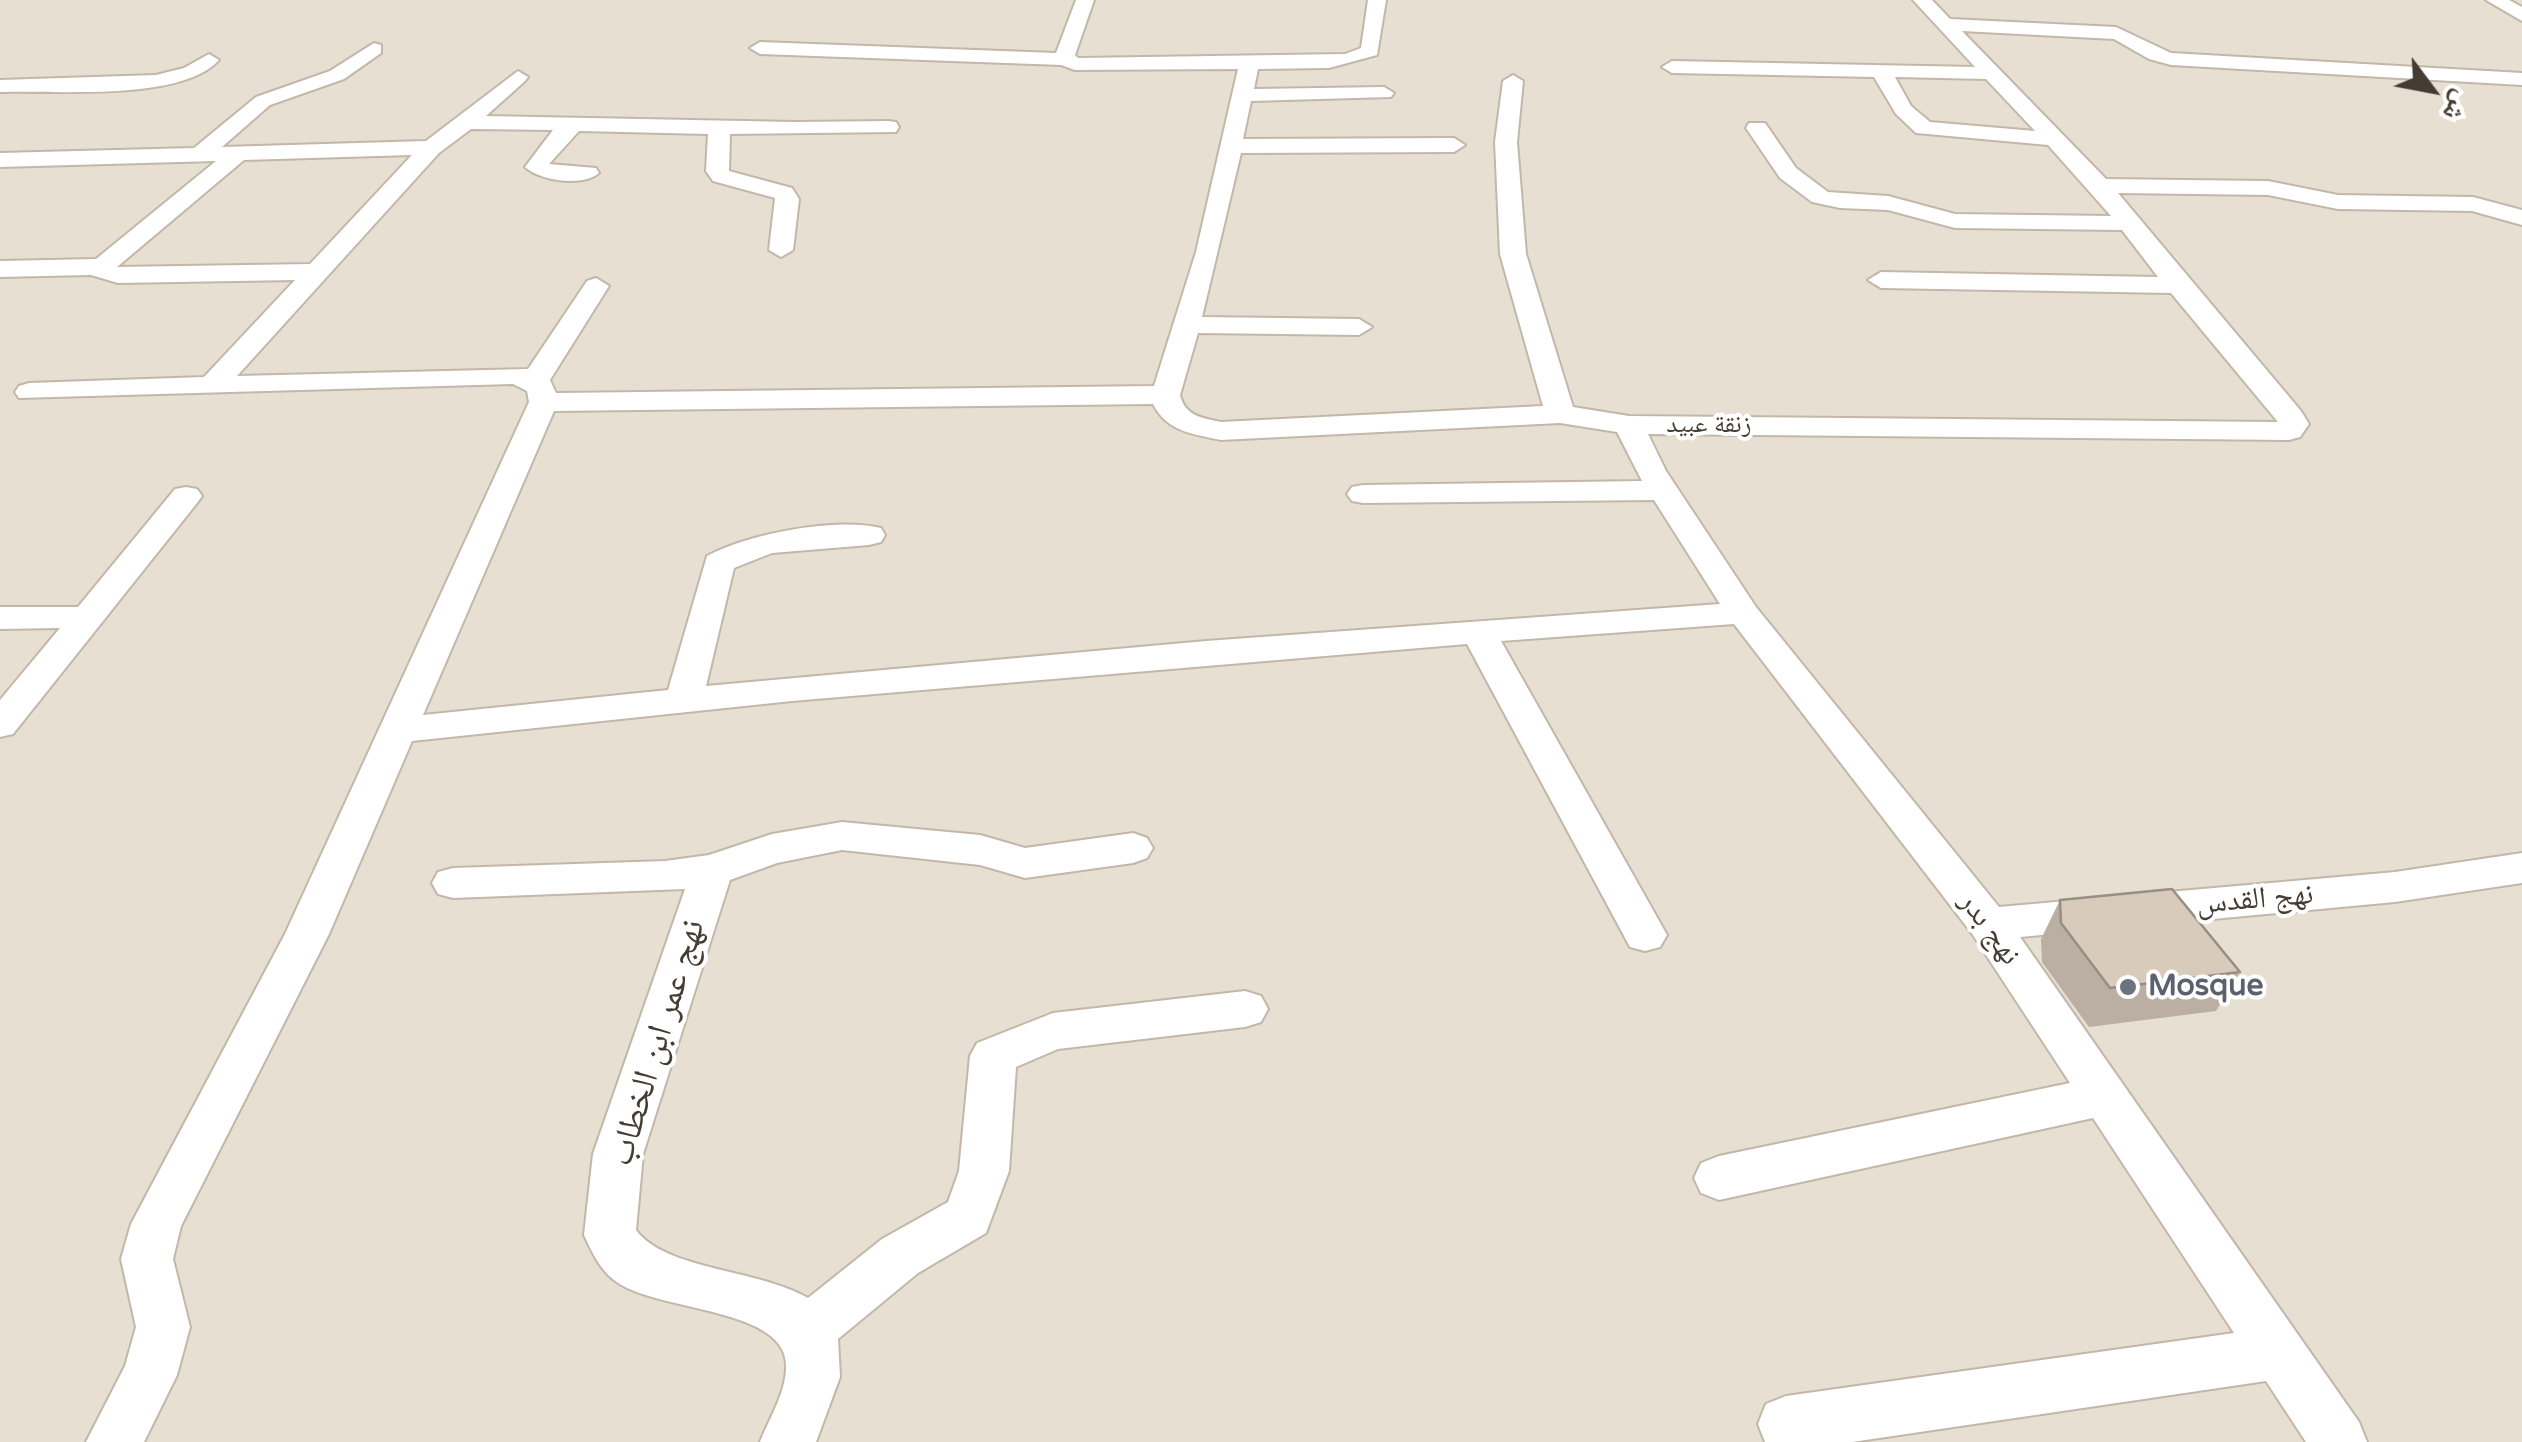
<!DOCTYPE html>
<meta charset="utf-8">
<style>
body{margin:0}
#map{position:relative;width:2522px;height:1442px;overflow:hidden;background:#f3ede4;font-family:"Varela Round","Noto Naskh Arabic",sans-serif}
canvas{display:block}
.north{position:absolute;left:2382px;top:40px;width:100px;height:100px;-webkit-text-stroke:8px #fff;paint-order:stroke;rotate:122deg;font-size:28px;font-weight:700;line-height:40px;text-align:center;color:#453d34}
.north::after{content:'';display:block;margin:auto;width:35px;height:45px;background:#453d34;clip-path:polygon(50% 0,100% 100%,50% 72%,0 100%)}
</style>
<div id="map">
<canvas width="2522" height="1442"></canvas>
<div class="north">ش</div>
</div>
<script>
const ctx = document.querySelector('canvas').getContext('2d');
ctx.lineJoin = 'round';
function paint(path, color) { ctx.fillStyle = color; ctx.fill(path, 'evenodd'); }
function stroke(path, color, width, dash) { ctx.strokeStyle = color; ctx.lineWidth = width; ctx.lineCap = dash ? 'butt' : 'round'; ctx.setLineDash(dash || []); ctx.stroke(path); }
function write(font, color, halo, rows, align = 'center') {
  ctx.font = font + ' "Varela Round","Noto Naskh Arabic",sans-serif'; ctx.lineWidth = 8; ctx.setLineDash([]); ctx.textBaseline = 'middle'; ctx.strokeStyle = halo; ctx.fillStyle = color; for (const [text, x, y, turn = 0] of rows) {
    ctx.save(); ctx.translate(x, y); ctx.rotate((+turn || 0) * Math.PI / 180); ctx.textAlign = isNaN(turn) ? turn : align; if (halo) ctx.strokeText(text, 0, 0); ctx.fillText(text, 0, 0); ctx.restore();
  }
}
paint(new Path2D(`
 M0 0H2522V1442H0Z`), '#e7dfd2');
const street = new Path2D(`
 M1076 0H1094L1075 55 1078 58 1345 54 1361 48 1368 0H1386L1377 55 1329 68 1258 69 1254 89 1384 87 1394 93 1391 97 1251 101 1243 139 1454 138 1465 145 1454 152 1241 153 1202 317 1359 319 1372 327 1359 335 1198 333 1180 395C1185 416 1202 418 1221 422L1543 406 1500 254 1495 142 1503 81 1513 75 1523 81 1517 142 1526 254 1573 407 1629 416 2278 422 2171 293 1881 288 1868 280 1881 272 2158 277 2122 230 1955 228 1888 210 1840 208 1812 202 1780 178 1746 128 1749 123H1765L1796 168 1828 192 1888 196 1955 214 2111 216 2048 145 1916 133 1896 114 1874 77 1672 73 1662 67 1672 61 1975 67 1913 0H1932L1950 19 2116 27 2171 53 2522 73V85L2171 65 2149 59 2114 39 1962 31 2106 179 2268 181 2338 195 2473 197 2522 210V225L2472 211 2338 209 2268 195 2118 193 2301 411 2309 424 2300 437 2289 440 1648 434 1666 471 1756 607 1999 907 2395 872 2522 853V883L2395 902 2020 937 2359 1422 2367 1442H2306L2266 1381 1852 1442H1765L1758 1424 1766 1404 1786 1396 2234 1333 2093 1118 1719 1200 1701 1193 1694 1178 1701 1163 1719 1156 2070 1083 1973 935 1734 624 1501 641 1667 935 1660 947 1645 951 1630 947 1467 644 792 701 412 741 329 934 181 1226 173 1259 190 1327 177 1375 144 1442H86L125 1366 136 1327 121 1259 131 1224 285 934 529 402 527 391 513 384 19 398 15 392 19 386 29 383 204 377 295 280 118 283 91 275 0 277V261L96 259 216 161 0 167V153L194 148 256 97 330 71 374 43 381 45V53L344 79 270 105 222 147 426 141 518 71 528 77 525 81 486 116 795 122 888 121 896 122 899 127 896 132 730 134 729 171 792 188 799 199 793 250 781 257 769 250 775 198 713 181 706 171 708 134 579 131 549 164 596 168 599 173C583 187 540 181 525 167L553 130 471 129 439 153 237 376 528 369 587 281 596 278 609 286 550 380 556 393 1154 386 1196 252 1238 69 1075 70 1061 65 760 54 750 48 760 42 1056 53ZM1895 77 1986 79 2035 131 1930 122 1911 106ZM412 155 310 264 117 267 244 160ZM1153 404C1167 432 1193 434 1221 440L1560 423 1617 432 1642 481 1363 485 1352 487 1347 494 1352 501 1363 503 1654 500 1720 604 1206 641 706 686 734 568 772 553 869 545 881 542 885 535 881 528C835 517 748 534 707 556L668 690 423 715 554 411Z
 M2486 0H2509L2522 7V21Z
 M209 54 219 60C182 102 55 90 0 92V80L156 75 184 68Z
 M186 487 197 489 202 496 197 503 13 734 0 737V700L60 628 0 629V607H78L175 489Z
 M842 822 980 835 1025 848 1133 833 1147 838 1153 848 1147 858 1133 863 1025 878 980 865 842 850 777 863 730 880 643 1154 636 1230C665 1270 758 1269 808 1298L882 1239 948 1202 959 1171 970 1056 977 1043 1053 1013 1245 991 1261 996 1268 1009 1261 1022 1245 1027 1058 1049 1016 1067 1009 1171 986 1233 918 1273 838 1339 840 1377 816 1442H760C769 1419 785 1394 786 1369 791 1306 655 1313 614 1280 600 1270 591 1250 584 1235L593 1154 685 889 453 898 438 894 432 883 438 872 453 868 665 861 709 855 772 834Z`);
stroke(street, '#c2b7a9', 4);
paint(street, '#fff');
paint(new Path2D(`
 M2060 900 2240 972 2216 1011 2089 1027 2042 962 2041 939Z`), '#baafa2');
const building = new Path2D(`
 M2172 889 2240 972 2110 988 2061 923 2060 900Z`);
paint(building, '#d8cbbc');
stroke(building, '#978e84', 2.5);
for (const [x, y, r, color] of [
 [2128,987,10,"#6b7280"]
]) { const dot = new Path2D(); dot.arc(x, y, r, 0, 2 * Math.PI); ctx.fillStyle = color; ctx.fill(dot); stroke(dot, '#fff', 4); }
write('25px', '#453d34', '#fff', [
 ["زنقة عبيد",1709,425]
]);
write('30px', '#453d34', '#fff', [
 ["نهج القدس",2255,900,-5],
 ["نهج بدر",1989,929,54]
]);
write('bold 30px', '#5b616d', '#fff', [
 ["Mosque",2148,987]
], 'left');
write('35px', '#453d34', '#fff', [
 ["نهج عمر ابن الخطاب",658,1043,-73]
]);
</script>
